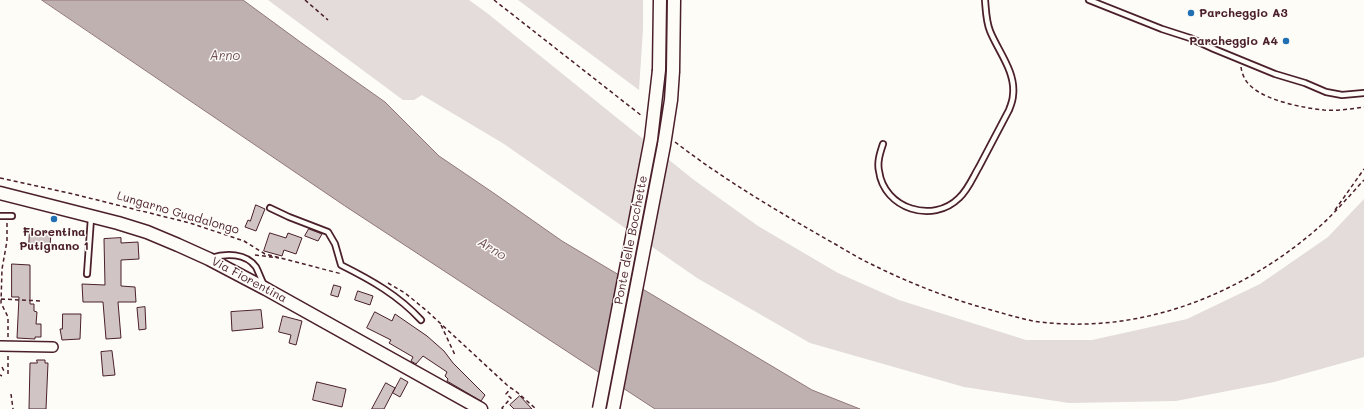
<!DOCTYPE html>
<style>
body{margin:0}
canvas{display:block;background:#fdfcf7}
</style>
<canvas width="1364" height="409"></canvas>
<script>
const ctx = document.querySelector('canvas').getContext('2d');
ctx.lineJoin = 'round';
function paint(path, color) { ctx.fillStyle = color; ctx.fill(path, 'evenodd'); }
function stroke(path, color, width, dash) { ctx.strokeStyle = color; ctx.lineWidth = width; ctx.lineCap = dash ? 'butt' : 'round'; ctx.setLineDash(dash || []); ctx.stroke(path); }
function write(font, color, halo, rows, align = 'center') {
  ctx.font = font + ' Mali,sans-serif'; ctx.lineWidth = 3; ctx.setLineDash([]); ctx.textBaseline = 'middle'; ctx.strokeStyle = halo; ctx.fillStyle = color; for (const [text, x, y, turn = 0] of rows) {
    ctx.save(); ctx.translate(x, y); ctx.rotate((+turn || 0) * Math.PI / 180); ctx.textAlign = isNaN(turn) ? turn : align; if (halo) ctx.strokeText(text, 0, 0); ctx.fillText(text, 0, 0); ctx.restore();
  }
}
paint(new Path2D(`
 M268 0H469L487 13 694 180 758 226 838 273 899 300 1026 340H1092L1187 319 1260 284 1328 237 1364 199V357L1274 382 1176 401 1069 403 964 387 810 343 697 278 504 144 422 95 414 100H403Z
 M518 0H643V29L639 90Z`), '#e3dcda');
const water = new Path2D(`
 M42 0H243L303 44 385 102 439 156 495 194 562 241 812 390 860 409H655L345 206Z`);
paint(water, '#c0b1b1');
stroke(water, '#91777b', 1);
const building = new Path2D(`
 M256 205 265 209 256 231 245 227 248 220 250 221Z
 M309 229 322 234 318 241 305 236Z
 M30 230 51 231 50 248 29 247Z
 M270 233 286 238 288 233 302 238 296 254 284 250 282 256 264 251Z
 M121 238V243L138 242 139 259 121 260V286L135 287 136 302H118L121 338 106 339 103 302H83L82 284 105 285 104 239Z
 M12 264 30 265V304H34V311L37 312 36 324H41V337H35V339L17 338 19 297H12Z
 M334 285 341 287 338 297 331 295Z
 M358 291 373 296 370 305 355 300Z
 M145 307 146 329 139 330 137 308Z
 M261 310 263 328 232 331 231 312Z
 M375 312 392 321 395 314 427 336 444 351 453 363 485 395 481 401 447 381 448 379 445 376 447 372 423 356 416 364 411 361 413 357 389 343 391 340 367 328Z
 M63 314H81L80 339 62 340 60 329H62Z
 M283 316 302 321 296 345 289 343 291 335 279 332Z
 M112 351 115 375 103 376 101 352Z
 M37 360H45V363H48L46 409H29L30 363H37Z
 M401 378 408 382 400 397 393 393Z
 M317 382 346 389 342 407 313 400Z
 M386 383 395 388 384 409H372Z
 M520 396 532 409H514L510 405Z`);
paint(building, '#d0c5c4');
stroke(building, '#4a1f2b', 1);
const lane = new Path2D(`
 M1089 0 1162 29 1190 38 1214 49 1275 74 1305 83 1326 92 1342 95 1364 93
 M883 144C880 153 877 162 879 171 884 209 933 224 959 198 968 190 973 177 979 167 989 148 999 129 1009 110 1011 105 1013 100 1013 95 1016 72 998 51 990 31 986 21 986 11 985 0
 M270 208 289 217 328 232 335 244 341 265C371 280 398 295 421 320
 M0 216H12
 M211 258C226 253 246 253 256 267 259 273 261 279 264 285
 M87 274 91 218`);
const street = new Path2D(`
 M0 346 53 347`);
const secondary = new Path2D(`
 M659 70 660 0
 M673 71 674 0
 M0 193 118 223 147 232 178 245 209 259 266 289 481 409`);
stroke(lane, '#4a1f2b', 8);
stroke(street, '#4a1f2b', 12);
stroke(secondary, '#4a1f2b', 15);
stroke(new Path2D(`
 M305 0 328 20
 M494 0 642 116
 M1241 67C1242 75 1246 83 1253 88 1269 101 1303 108 1324 110 1337 111 1351 109 1364 107
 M675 142C723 179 774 209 826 239 841 247 856 257 871 264 909 283 950 299 991 310 1005 314 1019 318 1033 321 1137 336 1240 296 1318 228 1335 213 1349 196 1364 180
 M0 178 73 194 190 223 244 241 265 254 342 274
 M1335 210 1364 169
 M7 223V241L2 269 1 303 8 317V338
 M255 255 279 258
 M388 283 405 293 427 311 507 385 518 393 536 409
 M1 299 41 301
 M441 325 455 355
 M8 356V374
 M2 367 5 373
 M0 375 2 376
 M11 394 13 409
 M503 409 502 408 511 398 506 394 511 388`), '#4a1f2b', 1.5, [4, 3]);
stroke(lane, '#fdfcf7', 4.5);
stroke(street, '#fdfcf7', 9);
stroke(secondary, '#fdfcf7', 12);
const secondaryBridge = new Path2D(`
 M599 409 651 139 659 70
 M613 409 664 145 671 100 673 71`);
stroke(secondaryBridge, '#4a1f2b', 15, []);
stroke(secondaryBridge, '#fdfcf7', 12);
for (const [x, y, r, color] of [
 [1191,13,4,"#1f6fb2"],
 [1286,41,4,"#1f6fb2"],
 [54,219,4,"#1f6fb2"]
]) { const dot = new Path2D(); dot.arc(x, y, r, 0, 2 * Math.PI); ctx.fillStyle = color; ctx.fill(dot); stroke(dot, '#fdfcf7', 1.5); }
write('bold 12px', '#4a1f2b', '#fdfcf7', [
 ["Parcheggio A3",1199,13],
 ["Parcheggio A4",1278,41,"right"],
 ["Fiorentina",54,232,"center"],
 ["Putignano 1",54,246,"center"]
], 'left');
write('12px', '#4a1f2b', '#fdfcf7', [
 ["Lungarno Guadalongo",178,213,16],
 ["Ponte delle Bocchette",631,240,-79],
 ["Via Fiorentina",249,280,28]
]);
write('italic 13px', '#73525a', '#fdfcf7', [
 ["Arno",225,56],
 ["Arno",492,249,32]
]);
</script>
